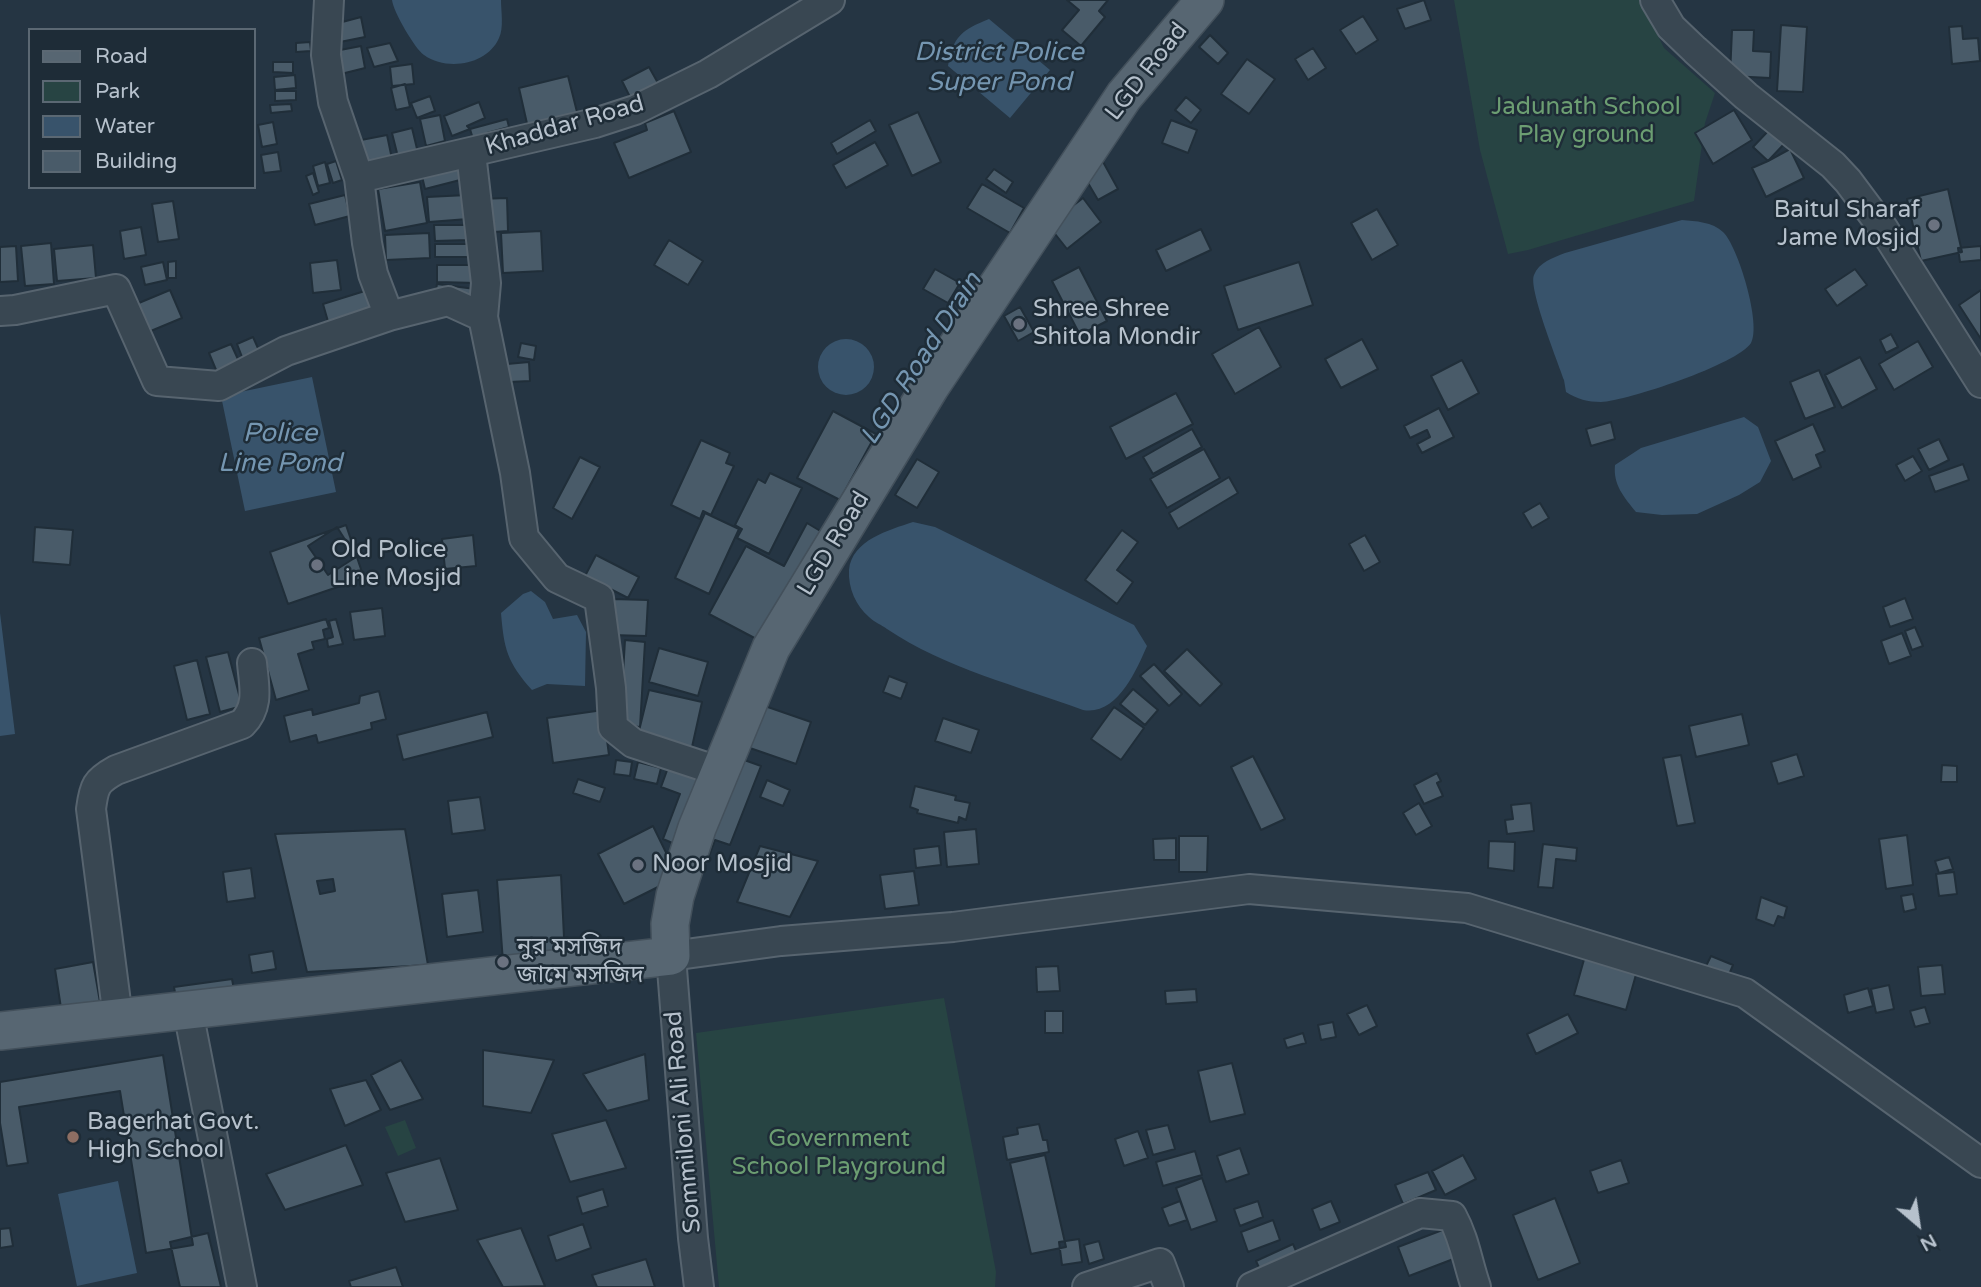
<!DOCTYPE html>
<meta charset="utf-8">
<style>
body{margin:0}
#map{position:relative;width:1981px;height:1287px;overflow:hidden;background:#253543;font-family:"Varela Round",sans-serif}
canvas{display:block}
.legend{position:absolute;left:28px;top:28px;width:228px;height:161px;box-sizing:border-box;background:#1e2c37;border:2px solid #5b6873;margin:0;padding:9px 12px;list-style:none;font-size:21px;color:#b6c1cc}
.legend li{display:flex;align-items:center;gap:14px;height:35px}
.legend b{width:35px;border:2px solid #5b6873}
.north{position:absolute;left:1883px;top:1189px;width:70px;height:70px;-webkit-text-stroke:5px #1e2c37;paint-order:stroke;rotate:151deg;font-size:19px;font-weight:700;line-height:28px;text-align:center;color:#b6c1cc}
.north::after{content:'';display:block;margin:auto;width:24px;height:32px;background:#b6c1cc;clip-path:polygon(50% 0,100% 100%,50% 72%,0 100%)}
</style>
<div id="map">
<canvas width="1981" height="1287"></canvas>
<ul class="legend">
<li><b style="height:9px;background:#576672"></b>Road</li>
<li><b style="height:19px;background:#274443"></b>Park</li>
<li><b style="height:19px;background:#38536b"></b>Water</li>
<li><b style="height:19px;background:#495b69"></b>Building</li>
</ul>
<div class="north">N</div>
</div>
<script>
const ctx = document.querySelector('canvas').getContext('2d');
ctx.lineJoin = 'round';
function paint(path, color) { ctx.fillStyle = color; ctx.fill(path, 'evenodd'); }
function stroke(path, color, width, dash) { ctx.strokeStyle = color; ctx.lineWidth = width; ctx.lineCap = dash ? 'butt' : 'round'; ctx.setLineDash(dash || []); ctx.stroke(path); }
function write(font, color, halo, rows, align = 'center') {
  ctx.font = font + ' "Varela Round","Noto Sans Bengali",sans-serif'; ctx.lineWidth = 5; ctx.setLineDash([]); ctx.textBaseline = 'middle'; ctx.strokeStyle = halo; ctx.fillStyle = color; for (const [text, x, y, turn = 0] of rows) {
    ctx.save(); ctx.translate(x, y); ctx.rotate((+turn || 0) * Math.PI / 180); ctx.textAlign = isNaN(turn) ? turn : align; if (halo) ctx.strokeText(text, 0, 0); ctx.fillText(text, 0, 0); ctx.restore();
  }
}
paint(new Path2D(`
 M1454 0H1640L1664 48 1715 93 1705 123 1694 201 1528 250 1508 254 1480 150Z
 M944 998 996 1272 995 1287H719L696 1033Z
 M405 1120 416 1148 398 1156 385 1127Z`), '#274443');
paint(new Path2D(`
 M392 0H501C501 11 504 28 499 38 488 64 448 72 424 55 415 49 393 11 392 0Z
 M989 19 1050 70 1010 118 948 66C953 36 962 30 989 19Z
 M1682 220C1695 221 1713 222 1723 232 1738 246 1762 325 1751 343 1738 364 1627 401 1601 402 1588 402 1577 399 1566 392L1564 380C1558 362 1528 288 1534 275 1539 262 1553 258 1565 253Z
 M818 367a28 28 0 1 1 56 0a28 28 0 1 1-56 0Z
 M312 377 336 492 245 511 221 396Z
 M1744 417 1758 427 1771 461 1760 482 1739 495 1697 514 1662 515 1636 512C1624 497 1613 485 1615 465L1641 448Z
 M913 522 935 527 1134 625 1147 646C1136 671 1117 716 1083 710 1018 686 945 668 887 629 882 625 874 622 869 617 856 606 848 588 849 570 852 540 889 530 913 522Z
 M531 591 545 602 553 619 577 615 586 632 585 686 547 684 532 690C507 662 504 649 501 613L523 594Z
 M0 613 15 734 0 736Z
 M118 1181 137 1273 77 1286 58 1194Z`), '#38536b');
const building = new Path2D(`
 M1067 0H1108L1099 11 1105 17 1081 46 1062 30 1079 10Z
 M1424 0 1431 20 1405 29 1397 9Z
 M1363 16 1378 40 1356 54 1340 30Z
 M361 17 365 37 335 43 331 25Z
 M1781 25 1807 27 1803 92 1777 91Z
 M1962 26 1963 39 1978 38 1980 61 1952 64 1949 27Z
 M1732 30H1754L1753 51 1771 52 1770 78 1730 76Z
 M1210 35 1228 53 1218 64 1199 47Z
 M310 42 311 51 296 52V43Z
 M390 43 398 61 374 67 367 48Z
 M361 46 365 68 337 75 335 51Z
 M1313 48 1326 68 1308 80 1295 59Z
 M1247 59 1275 79 1249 114 1221 94Z
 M273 62H293V73L273 72Z
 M412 64 414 84 392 86 390 67Z
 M649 67 663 92 635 107 622 81Z
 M295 75 296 88 275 90 274 77Z
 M568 76 578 116 528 128 519 88Z
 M405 84 410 107 396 110 391 88Z
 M275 91H296V100L275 101Z
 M430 96 435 111 417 118 411 103Z
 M1186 97 1201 110 1191 123 1175 110Z
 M479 102 485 118 467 126 470 129 452 136 444 116Z
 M291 104 292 111 271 113 270 105Z
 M1734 110 1752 140 1713 164 1695 133Z
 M674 111 691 152 629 178 614 143 647 130 645 123Z
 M918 112 941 162 912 176 889 125Z
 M440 115 445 141 426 146 420 119Z
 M507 119 509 127 487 133 490 143 475 146 470 129Z
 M870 120 876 131 837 154 831 143Z
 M1171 120 1197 130 1188 153 1162 143Z
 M273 122 277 144 262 147 258 125Z
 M412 128 418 153 398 157 392 133Z
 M1770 129 1785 143 1768 161 1753 147Z
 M387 135 392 159 361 166 356 141Z
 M875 142 888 165 846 188 833 165Z
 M1790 149 1804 178 1766 197 1752 168 1768 161Z
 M278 152 281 171 264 173 261 155Z
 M459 158 464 179 425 189 420 168Z
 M1102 160 1118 189 1098 200 1081 171Z
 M336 161 342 180 333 183 327 164Z
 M325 162 330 183 318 186 313 166Z
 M994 169 1013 182 1006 193 986 179Z
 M313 173 319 192 313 195 306 176Z
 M420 182 427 223 385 231 378 189Z
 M982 184 1024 208 1010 233 967 208Z
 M1948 189 1962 252 1921 261 1907 199Z
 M345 195 350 216 315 225 309 204Z
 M467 195 468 219 429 222 427 197Z
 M507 198 508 231 480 233 478 199Z
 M1083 198 1101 222 1067 249 1048 225Z
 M173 201 179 239 158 242 152 204Z
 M1377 209 1398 245 1372 260 1351 223Z
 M434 225H467L468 240 435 241Z
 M141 227 146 255 124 259 120 231Z
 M1201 229 1211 250 1166 271 1156 250Z
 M541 231 543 271 503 273 501 233Z
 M429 233 430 258 386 260 385 235Z
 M669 240 703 261 688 285 654 265Z
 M51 243 54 284 25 286 21 246Z
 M435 244H471L470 257H435Z
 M93 245 96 278 57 281 54 249Z
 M16 246 18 281 0 282V247Z
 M1981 246V260L1960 262 1958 248Z
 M337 260 341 290 313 293 310 263Z
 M176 261V278H168V262Z
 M163 262 167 280 145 285 141 267Z
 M1299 262 1313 305 1238 330 1224 286Z
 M437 265H478L477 283 437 282Z
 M1079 267 1107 321 1080 335 1052 281Z
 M935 269 960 283 948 303 923 289Z
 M1855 269 1867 285 1837 306 1825 289Z
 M437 284 475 289 473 300 435 295Z
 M170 290 182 318 146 333 134 305Z
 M368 290 377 318 331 332 323 304Z
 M1981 290V339L1959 305Z
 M1020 307 1034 332 1018 341 1004 316Z
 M1259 327 1281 367 1235 394 1212 354Z
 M1891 334 1898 347 1886 353 1880 340Z
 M253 337 261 355 244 362 237 344Z
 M1362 339 1378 369 1341 388 1325 359Z
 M1918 341 1933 367 1894 390 1879 364Z
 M521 343 536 346 534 360 518 357Z
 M231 344 242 368 219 377 209 353Z
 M1860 357 1877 389 1842 408 1825 375Z
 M1462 360 1479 393 1448 410 1431 376Z
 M529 362 530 381 509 382 507 364Z
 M1819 370 1835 407 1805 419 1790 382Z
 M1176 393 1193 424 1126 459 1110 427Z
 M1439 408 1454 437 1422 453 1417 444 1430 437 1427 430 1410 438 1404 426Z
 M833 411 876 434 840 500 797 478Z
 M1611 422 1615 439 1591 446 1586 429Z
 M1813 424 1825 451 1816 455 1821 467 1793 480 1775 441Z
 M1192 429 1202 447 1153 474 1143 457Z
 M1939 439 1949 460 1929 470 1918 449Z
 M701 440 730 453 726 463 734 466 711 515 703 511 700 519 671 505Z
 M1204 449 1220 478 1167 508 1150 479Z
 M1913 456 1922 471 1905 481 1896 465Z
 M580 457 600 467 572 519 553 508Z
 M917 459 939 472 917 508 895 495Z
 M1963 464 1969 480 1935 492 1929 476Z
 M770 473 802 488 769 554 737 538 742 529 735 525 758 479 765 483Z
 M1229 477 1238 493 1178 529 1169 513Z
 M1540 503 1549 518 1532 528 1523 513Z
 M705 513 739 529 709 594 675 578Z
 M807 523 822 532 762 642 709 614 746 546 784 566Z
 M346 525 364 578 288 604 270 552Z
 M35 527 73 530 70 565 33 562Z
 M337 527 356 557 328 575 308 546Z
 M1122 530 1138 542 1117 570 1133 582 1117 604 1085 580Z
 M473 535 476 566 445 569 442 539Z
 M1365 535 1380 562 1364 571 1349 544Z
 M596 555 639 577 628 598 585 576Z
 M1905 598 1913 619 1890 627 1883 607Z
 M612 599 648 600 646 636 611 635Z
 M382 608 385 636 354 640 350 612Z
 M326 619 329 628 323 630 325 639 312 642 314 649 298 654 309 690 276 700 259 638Z
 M336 619 343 644 328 647 327 639 333 637 329 621Z
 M1915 627 1923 646 1912 650 1905 631Z
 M1902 633 1911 656 1889 664 1881 641Z
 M625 640 645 642 640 727 620 725Z
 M659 648 708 662 698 696 649 682Z
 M1187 649 1222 684 1200 706 1164 671Z
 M228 652 242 706 220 712 206 657Z
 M197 660 210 714 187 720 174 666Z
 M1154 664 1182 694 1169 706 1140 676Z
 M889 676 907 683 901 699 883 692Z
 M1133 689 1158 710 1145 725 1120 704Z
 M649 690 702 702 690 756 636 743Z
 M379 691 386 719 371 723 372 729 318 743 316 735 290 742 284 716 312 709 313 715 359 703 360 696Z
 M762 705 811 722 796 764 747 747Z
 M1114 707 1144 728 1121 760 1091 739Z
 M603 710 609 755 553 763 547 718Z
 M487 712 493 737 403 760 397 735Z
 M1742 714 1749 745 1696 757 1689 726Z
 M943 718 979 730 971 753 935 741Z
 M1797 754 1804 776 1778 784 1771 762Z
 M1681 755 1695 823 1677 826 1663 758Z
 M1253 756 1285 819 1261 830 1231 767Z
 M736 757 761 766 730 845 715 840 708 859 698 855Z
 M616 760 632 762 630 776 614 774Z
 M638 762 661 768 657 784 634 779Z
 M669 765 709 780 684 848 663 839 680 794 661 787Z
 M1942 765 1957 766V782H1941Z
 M1437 773 1441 781 1437 783 1443 796 1424 804 1414 785Z
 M578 779 605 788 600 802 573 793Z
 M767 780 790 790 783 806 760 797Z
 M915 786 956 796 955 800 970 803 966 820 959 817 958 823 917 813 918 810 910 807Z
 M480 797 485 830 452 834 448 801Z
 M1419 803 1432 826 1416 835 1403 813Z
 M1531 803 1534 831 1507 834 1505 820 1513 819 1511 805Z
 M653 826 678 877 624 904 598 854Z
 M405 829 428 965 307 972 275 834Z
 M976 829 979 864 947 867 944 832Z
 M1907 835 1913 885 1886 889 1879 839Z
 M1179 836H1208L1207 872H1179Z
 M1176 838V860H1154L1153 839Z
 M1489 841 1515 842 1514 871 1488 868Z
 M1543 844 1577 848 1576 861 1556 859 1553 888 1538 887Z
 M760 846 818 861 790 917 737 902Z
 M939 846 941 865 916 868 914 849Z
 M1949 857 1953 869 1939 873 1935 861Z
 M251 868 255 898 227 902 223 872Z
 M914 871 919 905 885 909 880 875Z
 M1954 872 1957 894 1939 896 1936 874Z
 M561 875 565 958 503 962 497 880Z
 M333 879 335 891 320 894 317 881Z
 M478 890 483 932 447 937 442 894Z
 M1913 894 1916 909 1904 912 1901 896Z
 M1761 897 1787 907 1784 918 1778 916 1774 926 1756 919Z
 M273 951 276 969 252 973 249 955Z
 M1585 956 1637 971 1626 1010 1574 995Z
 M1711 956 1733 965 1728 977 1705 968Z
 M93 962 100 1002 61 1008 55 969Z
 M1942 965 1945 994 1921 996 1918 967Z
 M1058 966 1060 991 1037 992 1036 967Z
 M232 979 235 995 177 1004 174 987Z
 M1889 985 1894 1009 1876 1013 1871 989Z
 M1868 988 1873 1006 1848 1013 1844 995Z
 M1196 989 1197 1002 1166 1004 1165 991Z
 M1367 1005 1377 1026 1359 1035 1347 1014Z
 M1925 1007 1930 1023 1915 1027 1910 1011Z
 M1045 1011H1063V1033H1045Z
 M1568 1014 1578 1033 1536 1054 1527 1034Z
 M1333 1022 1336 1037 1321 1040 1318 1025Z
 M1303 1033 1306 1043 1287 1048 1284 1039Z
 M483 1050 554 1060 531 1113 483 1106Z
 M645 1054 649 1100 607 1111 583 1074Z
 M163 1055 193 1245 146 1253 120 1091 19 1107 28 1163 7 1166 0 1123V1082Z
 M401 1060 423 1099 390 1110 371 1075Z
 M1232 1063 1245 1114 1210 1122 1198 1071Z
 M366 1080 381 1110 345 1126 330 1089Z
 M606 1120 626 1168 570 1182 552 1134Z
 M1039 1124 1043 1140H1047L1049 1152 1007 1160 1003 1137 1018 1134 1017 1128Z
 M1168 1125 1175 1149 1153 1155 1146 1130Z
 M1138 1131 1148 1158 1124 1166 1115 1139Z
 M346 1145 363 1185 285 1210 266 1174Z
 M1240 1148 1249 1174 1226 1182 1217 1156Z
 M1195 1151 1202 1175 1163 1186 1156 1162Z
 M1045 1155 1066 1247 1031 1254 1010 1163Z
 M1463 1155 1476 1179 1445 1195 1432 1171Z
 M440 1158 458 1210 405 1222 386 1173Z
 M1621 1160 1629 1183 1598 1193 1590 1171Z
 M1428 1172 1436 1190 1403 1204 1395 1185Z
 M1202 1178 1217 1221 1191 1230 1176 1188Z
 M603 1189 608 1206 582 1214 577 1197Z
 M1555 1198 1580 1263 1538 1280 1513 1215Z
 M1180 1201 1187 1220 1169 1226 1162 1208Z
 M1258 1201 1263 1217 1240 1226 1234 1209Z
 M1331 1201 1340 1222 1320 1230 1312 1209Z
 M1273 1220 1280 1240 1248 1252 1241 1232Z
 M583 1224 591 1248 556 1261 548 1236Z
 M10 1228 13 1246 0 1248V1229Z
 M521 1228 545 1286 503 1287 477 1240Z
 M1445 1229 1456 1258 1409 1276 1398 1247Z
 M208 1233 221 1287H180L170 1242Z
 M1079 1239 1082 1262 1062 1265 1059 1242Z
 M1099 1241 1104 1259 1089 1264 1084 1245Z
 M1293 1244 1299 1258 1262 1274 1256 1261Z
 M646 1259 655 1287H597L592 1275Z
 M396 1267 403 1287H351L349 1281Z`);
paint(building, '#495b69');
stroke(building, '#202e39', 2);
const minor = new Path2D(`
 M329 0 326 55 333 102 359 178
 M1655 0 1671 27 1695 50 1746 96 1833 165 1848 181 1883 228 1981 383
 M471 153 486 283 483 317
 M0 311 15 310 116 289 157 381 219 386 286 351 389 316 448 301 483 317 515 473 524 538 557 578 599 598 611 688 613 727 633 743 721 772
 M389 316 373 274 367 243 359 178 595 123 635 110 708 74 830 0
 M188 1011 242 1287
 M118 1018 91 809C94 786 96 781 116 770L242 724C260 706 254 686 252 663
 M699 1287 693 1238 671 956 781 941 953 927 1249 889 1467 908 1745 993 1981 1163
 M1087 1287 1160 1263 1169 1287
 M1252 1287 1420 1213 1452 1216C1465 1240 1467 1261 1476 1287`);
const major = new Path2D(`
 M0 1031 671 956 670 924 675 896 697 828 771 648 930 387 1124 96 1205 0`);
stroke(minor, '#57646f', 32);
stroke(major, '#43505b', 40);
stroke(minor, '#394752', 28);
stroke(major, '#576672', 37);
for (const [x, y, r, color] of [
 [1934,225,7,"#6b7280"],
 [1019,324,7,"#6b7280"],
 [317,565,7,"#6b7280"],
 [638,865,7,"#6b7280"],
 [503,962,7,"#6b7280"],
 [73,1137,7,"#8d6e63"]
]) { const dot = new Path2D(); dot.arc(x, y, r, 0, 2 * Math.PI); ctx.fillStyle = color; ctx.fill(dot); stroke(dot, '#1e2c37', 2.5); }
write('24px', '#b6c1cc', '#1e2c37', [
 ["LGD Road",1147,72,-52],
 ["Khaddar Road",565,126,-16],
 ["LGD Road",834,544,-59],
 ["Sommiloni Ali Road",684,1122,-95]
]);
write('24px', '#6c9e72', '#1e2c37', [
 ["Jadunath School",1586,108],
 ["Play ground",1586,136],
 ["Government",839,1140],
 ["School Playground",839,1168]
]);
write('24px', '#b6c1cc', '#1e2c37', [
 ["Baitul Sharaf",1920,211,"right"],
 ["Jame Mosjid",1920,239,"right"],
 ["Shree Shree",1033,310],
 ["Shitola Mondir",1033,338],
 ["Old Police",331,551],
 ["Line Mosjid",331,579],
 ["Noor Mosjid",652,865],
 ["নুর মসজিদ",517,948],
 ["জামে মসজিদ",517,976],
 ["Bagerhat Govt.",87,1123],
 ["High School",87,1151]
], 'left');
write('italic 26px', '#7596b1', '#1e2c37', [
 ["District Police",999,53],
 ["Super Pond",999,83],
 ["LGD Road Drain",922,359,-57],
 ["Police",280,434],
 ["Line Pond",280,464]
]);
</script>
